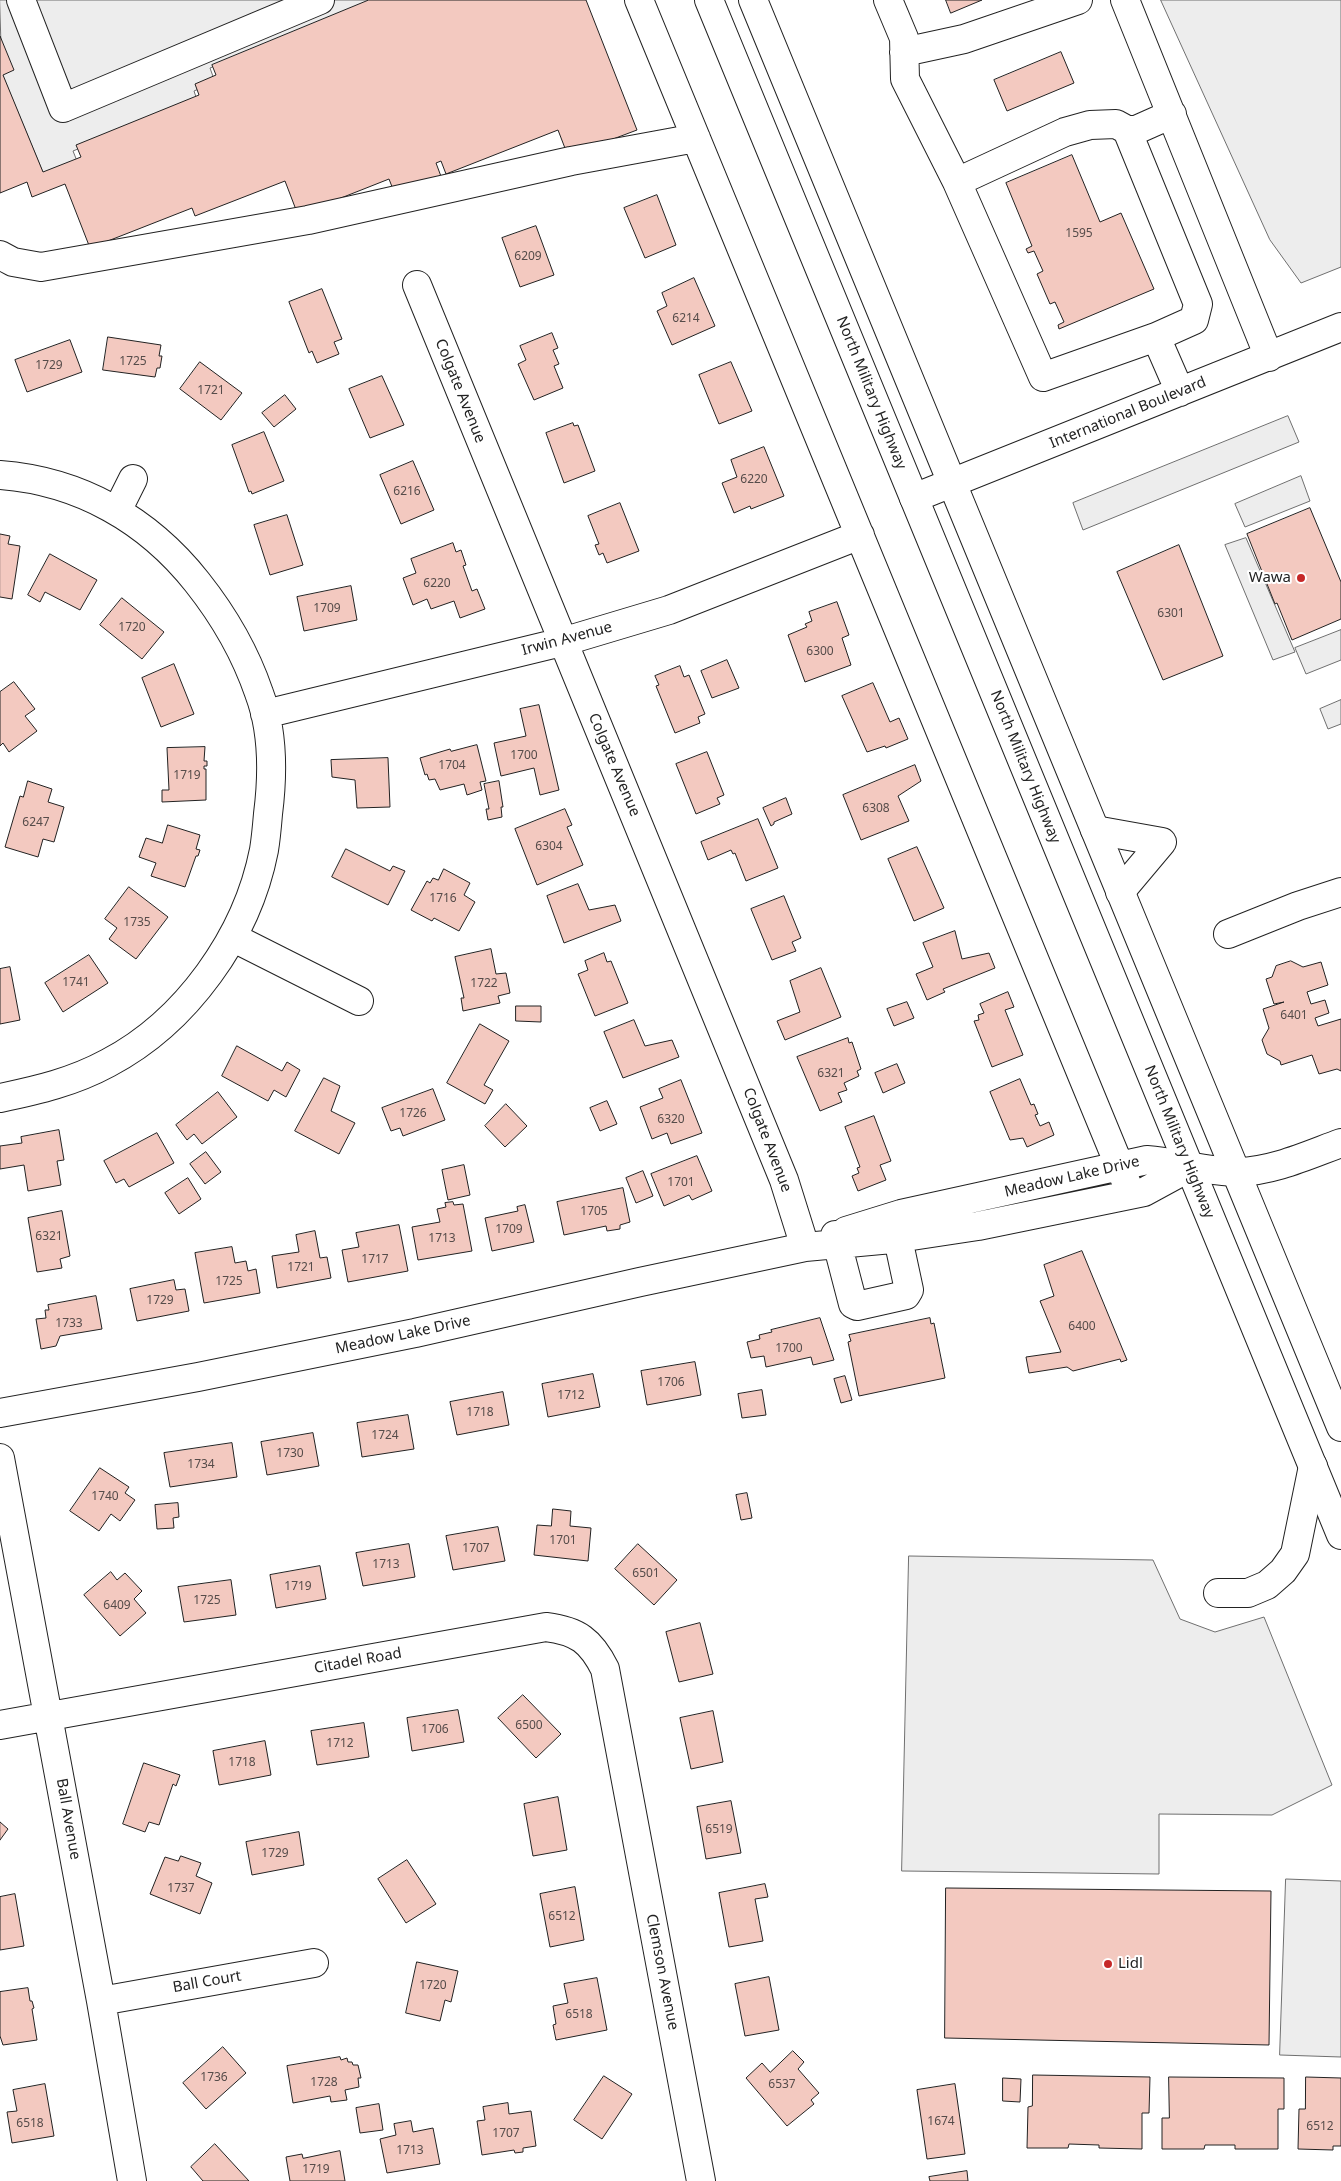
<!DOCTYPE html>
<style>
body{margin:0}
canvas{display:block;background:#fff}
</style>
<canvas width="1341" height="2181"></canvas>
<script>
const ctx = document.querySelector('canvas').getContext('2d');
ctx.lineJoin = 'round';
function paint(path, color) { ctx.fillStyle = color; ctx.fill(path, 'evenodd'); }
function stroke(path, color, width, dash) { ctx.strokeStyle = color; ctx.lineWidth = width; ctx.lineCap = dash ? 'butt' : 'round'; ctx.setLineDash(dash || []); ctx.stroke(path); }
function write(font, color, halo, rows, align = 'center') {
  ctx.font = font + ' "Noto Sans",sans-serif'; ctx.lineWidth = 4; ctx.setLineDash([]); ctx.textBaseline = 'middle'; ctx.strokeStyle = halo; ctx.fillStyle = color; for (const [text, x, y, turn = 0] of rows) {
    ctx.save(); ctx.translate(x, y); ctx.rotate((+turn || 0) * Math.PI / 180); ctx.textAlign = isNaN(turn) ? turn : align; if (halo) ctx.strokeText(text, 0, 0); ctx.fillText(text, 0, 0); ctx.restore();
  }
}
const parking = new Path2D(`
 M0 0H377L210 68 215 82 194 91 197 100 73 151 77 161 44 175 2 74Z
 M1161 0H1341V267L1301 283 1270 240Z
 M1288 416 1299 442 1083 530 1073 503Z
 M1301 476 1310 501 1245 527 1235 504Z
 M1246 538 1295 652 1273 660 1225 545Z
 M1341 630V660L1306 674 1295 648Z
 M1341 700V724L1328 729 1320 709Z
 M909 1556 1153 1560 1180 1619 1215 1632 1264 1617 1332 1785 1272 1815 1159 1814V1874L902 1871Z
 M1286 1879 1341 1881V2057L1280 2055Z`);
paint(parking, '#ededed');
stroke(parking, '#6f6f6f', 1);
const building = new Path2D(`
 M369 0H586L637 130 568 156 558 130 446 174 441 161 436 163 442 179 396 197 389 179 298 215 285 181 195 216 192 208 90 248 65 184 32 197 27 182 0 193V36L14 70 3 75 43 172 81 157 76 145 199 95 195 84 216 75 212 65Z
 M946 0H982L951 13Z
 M1061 52 1074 83 1007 111 994 80Z
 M1072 155 1100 222 1121 213 1154 289 1059 329 1058 325 1064 322 1055 302 1050 304 1037 274 1043 271 1034 251 1028 253 1026 249 1032 246 1006 183Z
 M657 195 676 245 645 258 624 208Z
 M536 226 554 275 520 287 502 238Z
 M694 278 715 326 672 345 657 311 667 306 662 293Z
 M322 289 342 339 334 342 339 354 317 363 312 351 309 353 289 302Z
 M552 333 558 348 553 350 559 364 554 366 563 388 534 400 518 364 526 360 520 346Z
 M108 337 161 345 159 356H162L160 368H157L155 377 103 370Z
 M70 340 82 372 27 392 15 360Z
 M200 362 242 393 221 420 180 389Z
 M731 362 752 411 719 424 699 375Z
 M382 376 404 425 370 438 349 389Z
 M285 395 296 409 274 427 262 413Z
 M573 423 574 426 578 425 595 471 564 483 546 433Z
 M264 432 284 481 252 494 251 491 249 492 232 445Z
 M764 447 784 496 751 509 750 506 734 513 722 483 737 477 731 460Z
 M413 461 434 510 401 524 380 475Z
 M620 503 639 551 607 563 603 553 599 555 595 545 599 544 588 516Z
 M1310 508 1341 582V619L1292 640 1277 603 1275 604 1247 534Z
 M287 515 303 565 270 575 254 525Z
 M0 534 10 536 8 544 20 546 12 599 0 597Z
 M453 543 456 552 461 550 466 565 463 566 472 591 477 589 485 609 460 618 454 601 431 609 427 599 413 605 403 578 416 573 411 559Z
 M1179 545 1223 656 1163 680 1117 572Z
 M50 554 97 580 80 610 45 592 40 602 28 595Z
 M351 586 357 620 304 631 297 597Z
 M122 598 164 632 142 659 100 625Z
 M837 602 849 635 842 638 851 665 805 682 788 635 807 627 805 624 812 621 809 612Z
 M727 660 739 688 712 698 701 671Z
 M174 664 194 714 161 727 142 678Z
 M680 666 684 677 689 675 705 714 698 717 700 723 675 733 656 686 659 685 655 676Z
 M14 682 35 709 25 716 37 731 9 752 3 743 0 746V692Z
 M873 683 890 722 899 718 908 739 886 748 885 746 867 752 842 696Z
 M539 705 559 790 540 795 534 768 501 776 494 743 526 736 520 709Z
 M477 745 486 781 480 782 482 790 467 795 464 784 440 790 435 779 429 780 427 774 425 775 420 758 450 749 451 751Z
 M205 747 204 761H207V766H204V769H206V800L162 802V790H169L167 748Z
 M707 752 724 795 717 798 720 804 696 814 676 764Z
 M388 758 390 807 357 808 355 780 332 777 331 760Z
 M915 765 921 781 898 796 909 821 861 840 843 795Z
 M28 781 52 789 48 802 64 807 54 842 43 839 38 857 5 847 20 796 23 797Z
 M499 781 503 807H501L502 817 488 820 486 809H489L484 784Z
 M786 798 792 814 774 822V824L771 826 763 808Z
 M565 809 572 825 567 827 583 865 537 885 515 829Z
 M758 819 778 868 746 881 735 853 733 854 731 850 708 860 701 842Z
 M168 825 200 835 196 849 200 850 198 856H196L185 887 151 876 156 863 139 857 146 838 162 843Z
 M917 847 944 908 914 921 888 859Z
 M346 849 390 871 393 866 405 871 388 905 332 877Z
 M444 869 470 883 464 895 475 902 459 931 434 918 432 921 411 910 427 881 430 883 433 878 438 880Z
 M578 884 589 910 615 905 621 921 564 943 547 896Z
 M129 887 168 917 136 959 109 939 117 928 105 919Z
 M784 896 801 938 792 942 796 951 772 960 751 909Z
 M955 931 962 959 989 953 995 968 943 989 945 992 927 1000 916 974 933 967 923 943Z
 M491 949 496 974 506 973 510 993 498 996 500 1003 463 1011 461 998H464L455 957Z
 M604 953 607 962 611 961 628 1003 595 1016 578 974 588 970 585 961Z
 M89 955 108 983 63 1012 45 983Z
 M1291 961 1303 967 1321 962 1328 985 1307 992 1311 1004 1325 1000 1329 1013 1315 1018 1318 1026 1341 1019V1071L1337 1069 1319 1074 1312 1055 1281 1065 1280 1061 1267 1054 1262 1040 1269 1028 1263 1009 1284 1002 1274 1004 1266 979 1272 977 1276 966Z
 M10 967 20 1020 0 1024V969Z
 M821 968 841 1017 785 1040 777 1021 800 1012 790 981Z
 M1008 992 1014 1007 1005 1010 1023 1055 992 1067 974 1021 979 1020 978 1015 984 1013 980 1004Z
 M907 1002 914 1018 894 1026 887 1009Z
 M516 1006H541V1022L516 1021Z
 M634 1020 645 1046 672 1040 679 1057 623 1078 604 1032Z
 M480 1024 509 1041 484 1085 493 1090 485 1104 447 1083Z
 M848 1038 849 1043 852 1042 861 1069 857 1071 859 1076 844 1083 847 1090 838 1093 842 1102 820 1111 797 1057Z
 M237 1046 282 1071 287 1062 300 1070 286 1097 274 1090 268 1101 222 1076Z
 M897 1064 905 1083 883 1093 875 1073Z
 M324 1078 340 1086 331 1111 355 1123 339 1154 295 1131Z
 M1020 1079 1031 1105 1034 1104 1038 1114 1035 1115 1040 1126 1049 1122 1054 1135 1027 1147 1023 1138 1010 1140 990 1092Z
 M681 1080 702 1133 671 1144 667 1133 652 1139 640 1107 663 1098 659 1089Z
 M433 1089 445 1120 403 1136 400 1128 391 1131 382 1108Z
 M218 1092 237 1117 202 1144 194 1134 187 1140 176 1125Z
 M607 1101 617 1124 600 1131 590 1108Z
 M506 1104 527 1126 505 1147 485 1126Z
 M874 1116 891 1161 880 1165 886 1180 858 1191 852 1176 859 1173 857 1168 860 1167 845 1127Z
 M59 1130 64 1160 57 1161 61 1185 28 1191 24 1165 0 1169V1146L22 1143 21 1137Z
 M157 1133 174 1163 129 1187 124 1179 116 1183 104 1161Z
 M206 1152 221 1172 205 1184 190 1164Z
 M697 1156 712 1191 692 1200 689 1195 664 1206 651 1174Z
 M464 1165 470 1195 448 1200 442 1170Z
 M643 1171 653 1196 636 1203 626 1178Z
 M188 1178 201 1199 179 1214 165 1193Z
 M623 1188 630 1222 620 1225V1229L607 1231 606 1226 564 1235 557 1202Z
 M453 1202 454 1205 463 1204 472 1251 418 1260 412 1227 440 1222 437 1209 446 1207 445 1203Z
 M525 1205 534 1242 492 1251 485 1218 518 1211 517 1207Z
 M62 1211 70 1256 60 1259 62 1268 37 1272 28 1218Z
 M399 1225 408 1271 348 1282 342 1250 359 1247 356 1233Z
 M315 1231 320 1258 327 1257 331 1278 277 1288 272 1256 299 1252 296 1235Z
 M232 1247 235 1263 246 1261 248 1271 256 1269 260 1293 204 1303 195 1253Z
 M1082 1251 1127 1360 1121 1362 1120 1359 1073 1371 1067 1367 1029 1373 1026 1357 1061 1352 1040 1301 1054 1296 1044 1265Z
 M174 1280 176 1290 185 1289 189 1311 137 1321 130 1289Z
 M96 1296 102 1329 60 1336 56 1346 41 1349 36 1319 46 1318 45 1310H49L48 1305Z
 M820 1318 834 1360 813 1365 811 1357 766 1367 764 1356 751 1358 747 1342 760 1339 759 1335 772 1332 771 1330Z
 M930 1318 931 1324 934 1323 945 1378 859 1396 848 1342 851 1341 849 1335Z
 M695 1362 701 1395 647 1405 641 1371Z
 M593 1374 600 1407 548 1417 542 1384Z
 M845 1376 852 1400 841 1403 834 1379Z
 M762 1390 766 1415 742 1418 738 1394Z
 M503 1392 509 1425 457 1435 450 1402Z
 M408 1415 414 1449 362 1457 357 1423Z
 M313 1433 319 1466 267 1475 261 1442Z
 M232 1443 237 1477 170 1487 164 1453Z
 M100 1468 129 1487 125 1493 135 1500 120 1521 111 1514 99 1531 70 1511Z
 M747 1493 752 1518 741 1520 736 1495Z
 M178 1503 179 1517 173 1518 174 1528 157 1529 155 1505Z
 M553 1509 571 1511 570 1526 591 1528 588 1561 534 1555 537 1525 551 1526Z
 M498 1527 505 1561 453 1570 446 1536Z
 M409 1544 415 1577 363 1586 356 1553Z
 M638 1544 677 1580 654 1605 615 1569Z
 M320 1566 326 1599 276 1608 270 1575Z
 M111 1572 117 1580 125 1573 142 1591 134 1599 146 1613 120 1636 84 1595Z
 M231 1580 236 1615 184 1622 178 1587Z
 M700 1623 713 1674 679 1682 666 1632Z
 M523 1695 561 1734 536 1758 498 1718Z
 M458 1710 464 1742 412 1751 407 1718Z
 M713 1711 723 1762 691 1769 680 1718Z
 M364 1723 369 1757 317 1765 311 1731Z
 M265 1741 271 1775 219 1785 213 1751Z
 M144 1763 180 1775 176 1786 173 1784 159 1825 149 1822 145 1832 123 1824Z
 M558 1797 567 1850 533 1856 524 1804Z
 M731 1801 741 1853 706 1859 697 1807Z
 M0 1822 8 1829 0 1840Z
 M299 1832 304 1865 252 1875 246 1842Z
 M181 1856 201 1863 196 1876 212 1883 200 1914 150 1894 165 1857 178 1861Z
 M407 1860 436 1904 406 1923 378 1879Z
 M765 1884 768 1897 755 1899 763 1941 729 1947 719 1893Z
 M575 1887 584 1940 550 1947 540 1894Z
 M946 1888 1271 1891 1269 2045 945 2038Z
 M15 1894 24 1946 0 1950V1897Z
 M417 1962 458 1971 451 2002 445 2000 440 2021 406 2013Z
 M769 1977 779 2030 745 2036 735 1984Z
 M597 1978 607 2030 556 2040 553 2025 556 2024 553 2006 568 2003 564 1984Z
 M28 1988 30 2001H32L34 2008 32 2009 37 2040 3 2045 0 2036V1992Z
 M223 2047 246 2073 206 2109 183 2083Z
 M793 2051 804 2062 798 2069 819 2093 811 2100 814 2104 787 2126 746 2078 762 2063 770 2072Z
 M340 2057 341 2060 347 2058 348 2062H352L353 2065H358L361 2078H358L359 2087 345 2090 347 2100 331 2102 330 2096 293 2103 287 2066Z
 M1033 2075 1150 2077 1149 2113H1142V2149L1099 2148V2145L1069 2144 1068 2148H1027L1028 2107 1032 2106Z
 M604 2076 632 2094 602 2139 574 2120Z
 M1169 2077 1284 2078V2109H1278V2149H1235V2145H1205L1204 2149H1162V2118H1169Z
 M1306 2077 1341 2078V2146H1333V2150L1298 2149 1299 2109H1305Z
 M1003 2078 1021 2079 1020 2102 1003 2101Z
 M45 2084 54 2136 12 2143 7 2112 17 2111 13 2090Z
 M955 2084 965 2154 927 2159 917 2090Z
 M508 2103 509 2114 531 2111 536 2146 523 2148V2152L515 2153 514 2150 482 2155 477 2121 485 2120 483 2107Z
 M379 2104 383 2130 360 2133 356 2108Z
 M411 2121 413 2132 433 2128 440 2164 387 2173 380 2139 396 2135 394 2124Z
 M215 2144 249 2181H203L191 2167Z
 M340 2151 345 2181H290L286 2157 302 2154 303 2158Z
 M967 2171 968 2181H930L929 2177Z`);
paint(building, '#f3c9c0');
stroke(building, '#222', 1);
const minor = new Path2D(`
 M21 0 63 108 320 0
 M639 0 1131 1194
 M888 0 904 38 905 79 957 182
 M1125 0 1269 357
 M904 52 964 39 1078 0
 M1172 114 1136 130H1127L1116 124 1090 125 1065 132 957 182 1043 377 1156 337 1180 392
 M1127 130 1198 304 1194 320 1156 337
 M0 255 13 262 41 267 308 220 571 161 696 138
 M417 285 784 1180 805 1247
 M0 475C80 481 148 520 197 582 224 616 245 652 259 693 273 730 273 775 268 814 267 826 266 838 264 850 247 937 186 1022 108 1063 73 1082 38 1090 0 1098
 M914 498 1341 327
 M117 511 133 479
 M265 714 562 642 669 610 860 535
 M1095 830 1162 842 1120 892
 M1228 934 1298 906 1341 892
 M232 937 359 1001
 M846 1231 901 1214 1147 1160C1177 1162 1207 1172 1238 1172 1274 1171 1308 1155 1341 1143
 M835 1235 853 1304 857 1306 906 1295 909 1290 894 1220
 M0 1413 198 1377 415 1333 640 1282 805 1247 892 1239 978 1226 1144 1192 1190 1167
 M0 1458 101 2001 132 2181
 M1218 1593H1248L1267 1585 1283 1571 1295 1554 1313 1466
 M0 1725 546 1627C578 1631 591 1641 605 1669L701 2181
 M101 2001 314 1963`);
const major = new Path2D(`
 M709 0 1341 1535
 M753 0 1341 1427`);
stroke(minor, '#222', 30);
stroke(major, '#222', 30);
stroke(minor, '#fff', 28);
stroke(major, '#fff', 28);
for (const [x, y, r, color] of [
 [1301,578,5,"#c62828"],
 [1108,1964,5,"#c62828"]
]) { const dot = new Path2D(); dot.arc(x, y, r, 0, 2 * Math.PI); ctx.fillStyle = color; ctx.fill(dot); stroke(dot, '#fff', 2); }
write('12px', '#564c4a', null, [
 ["1595",1079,234],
 ["6209",528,257],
 ["6214",686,319],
 ["1725",133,362],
 ["1729",49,366],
 ["1721",211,391],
 ["6220",754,480],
 ["6216",407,492],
 ["6220",437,584],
 ["1709",327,609],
 ["6301",1171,614],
 ["1720",132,628],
 ["6300",820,652],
 ["1700",524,756],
 ["1704",452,766],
 ["1719",187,776],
 ["6308",876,809],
 ["6247",36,823],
 ["6304",549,847],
 ["1716",443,899],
 ["1735",137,923],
 ["1741",76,983],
 ["1722",484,984],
 ["6401",1294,1016],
 ["6321",831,1074],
 ["1726",413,1114],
 ["6320",671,1120],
 ["1701",681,1183],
 ["1705",594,1212],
 ["1709",509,1230],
 ["6321",49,1237],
 ["1713",442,1239],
 ["1717",375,1260],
 ["1721",301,1268],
 ["1725",229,1282],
 ["1729",160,1301],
 ["1733",69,1324],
 ["6400",1082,1327],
 ["1700",789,1349],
 ["1706",671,1383],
 ["1712",571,1396],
 ["1718",480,1413],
 ["1724",385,1436],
 ["1730",290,1454],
 ["1734",201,1465],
 ["1740",105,1497],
 ["1701",563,1541],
 ["1707",476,1549],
 ["1713",386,1565],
 ["6501",646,1574],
 ["1719",298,1587],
 ["1725",207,1601],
 ["6409",117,1606],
 ["6500",529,1726],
 ["1706",435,1730],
 ["1712",340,1744],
 ["1718",242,1763],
 ["6519",719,1830],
 ["1729",275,1854],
 ["1737",181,1889],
 ["6512",562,1917],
 ["1720",433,1986],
 ["6518",579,2015],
 ["1736",214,2078],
 ["1728",324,2083],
 ["6537",782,2085],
 ["1674",941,2122],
 ["6518",30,2124],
 ["6512",1320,2127],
 ["1707",506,2134],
 ["1713",410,2151],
 ["1719",316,2170]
]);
write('15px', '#222', '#fff', [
 ["Colgate Avenue",460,391,68],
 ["North Military Highway",871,393,68],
 ["International Boulevard",1128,413,-22],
 ["Irwin Avenue",567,639,-15],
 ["Colgate Avenue",614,765,67],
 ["North Military Highway",1025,767,68],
 ["Colgate Avenue",767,1140,69],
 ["North Military Highway",1179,1142,68],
 ["Meadow Lake Drive",1072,1177,-13],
 ["Meadow Lake Drive",403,1335,-12],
 ["Citadel Road",358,1661,-10],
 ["Ball Avenue",68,1819,80],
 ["Clemson Avenue",662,1972,79],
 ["Ball Court",207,1982,-10]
]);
write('15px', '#222', '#fff', [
 ["Wawa",1291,578],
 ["Lidl",1118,1964,"left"]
], 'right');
</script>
